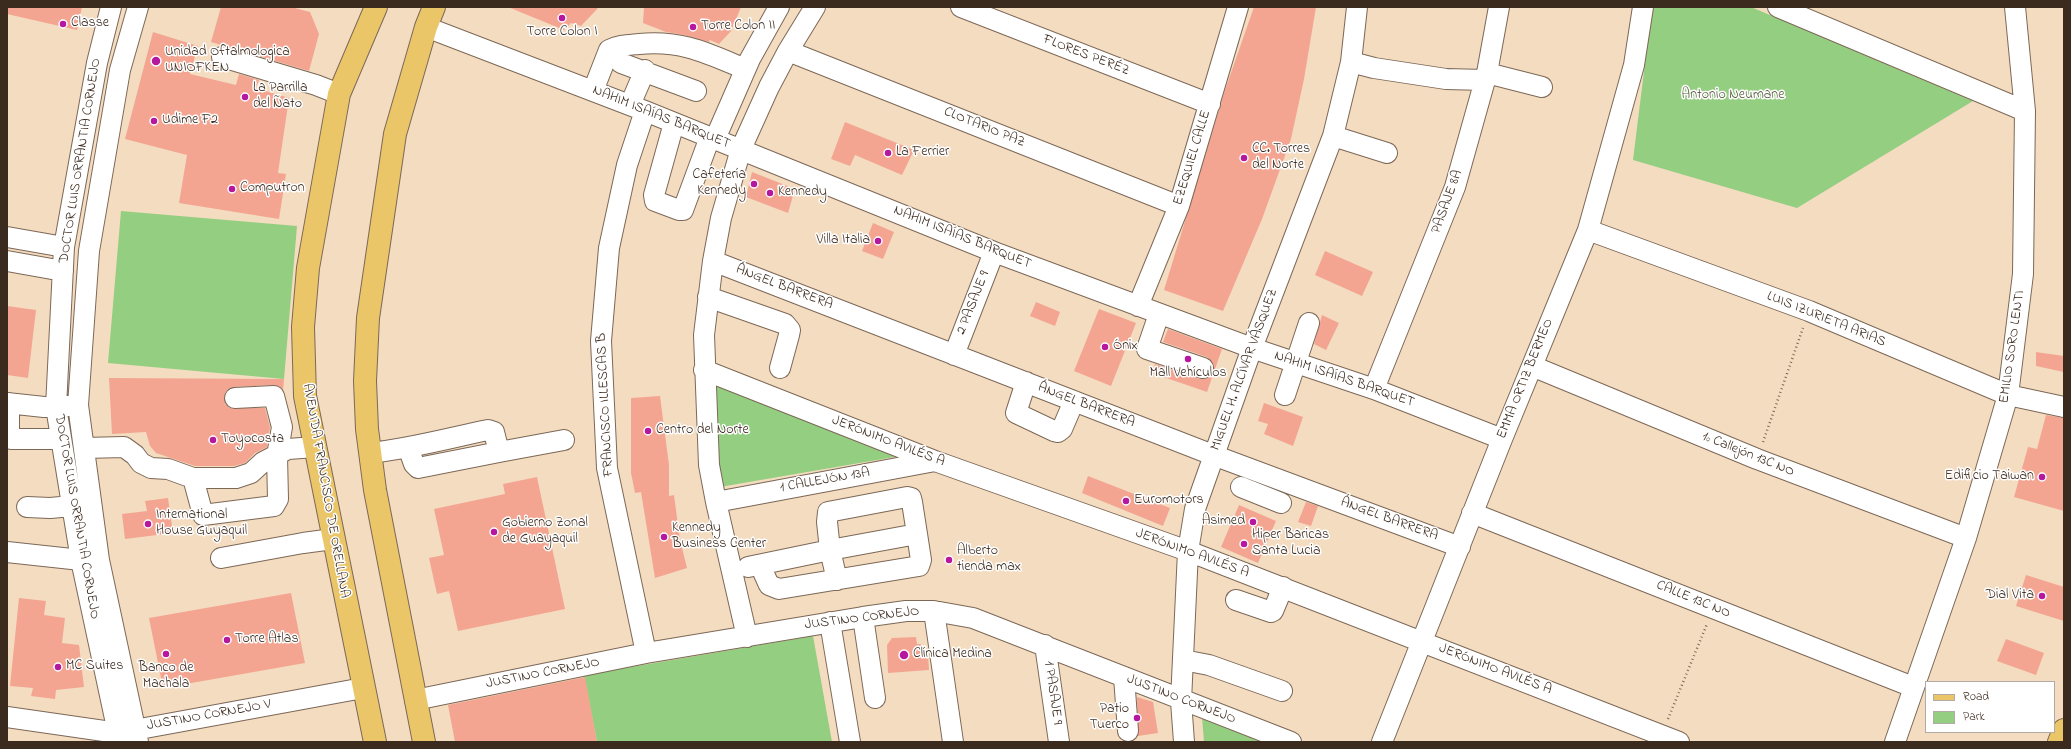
<!DOCTYPE html>
<meta charset="utf-8">
<style>
body{margin:0}
#map{position:relative;width:2071px;height:749px;overflow:hidden;background:#f4dcc0;font-family:"Indie Flower",sans-serif}
canvas{display:block}
.frame{position:absolute;inset:0;border:8px solid #3b2a1e;pointer-events:none}
.legend{position:absolute;left:1925px;top:681px;width:130px;height:52px;box-sizing:border-box;background:#fff;border:1px solid #b1aaa5;margin:0;padding:5px 7px;list-style:none;font-size:12px;color:#3b2a1e}
.legend li{display:flex;align-items:center;gap:8px;height:20px}
.legend b{width:20px;border:1px solid #b1aaa5}
</style>
<div id="map">
<canvas width="2071" height="749"></canvas>
<div class="frame"></div>
<ul class="legend">
<li><b style="height:5px;background:#ebc669"></b>Road</li>
<li><b style="height:11px;background:#94ce81"></b>Park</li>
</ul>
</div>
<script>
const ctx = document.querySelector('canvas').getContext('2d');
ctx.lineJoin = 'round';
function paint(path, color) { ctx.fillStyle = color; ctx.fill(path, 'evenodd'); }
function stroke(path, color, width, dash) { ctx.strokeStyle = color; ctx.lineWidth = width; ctx.lineCap = dash ? 'butt' : 'round'; ctx.setLineDash(dash || []); ctx.stroke(path); }
function write(font, color, halo, rows, align = 'center') {
  ctx.font = font + ' "Indie Flower",sans-serif'; ctx.lineWidth = 3; ctx.setLineDash([]); ctx.textBaseline = 'middle'; ctx.strokeStyle = halo; ctx.fillStyle = color; for (const [text, x, y, turn = 0] of rows) {
    ctx.save(); ctx.translate(x, y); ctx.rotate((+turn || 0) * Math.PI / 180); ctx.textAlign = isNaN(turn) ? turn : align; if (halo) ctx.strokeText(text, 0, 0); ctx.fillText(text, 0, 0); ctx.restore();
  }
}
paint(new Path2D(`
 M1652 7H1751L1973 101 1797 208 1633 160Z
 M121 211 297 226 284 379 108 363Z
 M716 381 906 455 720 487Z
 M813 636 832 742H597L584 675Z
 M1202 717 1261 742H1204Z`), '#94ce81');
paint(new Path2D(`
 M7 7H82L77 30 7 14Z
 M221 7H291L310 12 319 34 309 71 211 42Z
 M508 7H599L581 26 571 23 564 30Z
 M644 7H741L731 31 719 44 710 40 709 42 684 35 666 32 643 23Z
 M1254 7H1316L1304 79 1291 139 1262 219 1223 311 1164 290 1225 90Z
 M153 32 198 46 190 74 236 85 239 74 259 80 256 88 289 98 278 173 286 174 279 219 179 203 187 155 125 139Z
 M845 122 914 150 902 175 855 155 850 166 831 159Z
 M752 172 795 189 788 213 746 197Z
 M873 223 894 232 883 259 862 251Z
 M1325 251 1373 272 1362 296 1315 275Z
 M1036 302 1060 312 1055 326 1030 316Z
 M7 306 36 310 28 378 7 375Z
 M1099 309 1136 323 1111 386 1074 371Z
 M1322 315 1339 323 1326 350 1314 344Z
 M1168 329 1222 349 1207 392 1152 373 1155 364 1200 379H1206L1214 372V365L1207 357 1163 342Z
 M2036 352 2064 356V372L2036 366Z
 M109 378 284 379 283 390 279 386 274 385 234 387 228 389 225 393V404L230 408H265L270 427 267 447 255 453 245 463 234 466H195L156 453 150 446 146 432 112 434Z
 M660 396 669 465V496L674 495 680 540 687 568 655 578 641 492 635 493 631 473V398Z
 M1264 403 1303 417 1293 446 1264 434 1268 424 1258 421Z
 M2046 415 2064 418V511L2014 497 2028 447 2037 449Z
 M1088 476 1170 508 1163 526 1082 493Z
 M537 477 565 609 458 631 449 591 437 594 429 558 444 555 434 509 505 494 503 484Z
 M168 498 173 533 125 539 122 514 147 511 145 501Z
 M1306 502 1318 506 1311 526 1298 522Z
 M1239 505 1276 521 1258 563 1221 547Z
 M2026 575 2064 587V621L2016 606Z
 M291 593 305 663 163 688 149 618Z
 M19 598 46 601 44 615 65 618 62 643 79 645 84 687 56 690 55 699 31 696 33 688 10 686Z
 M916 637 917 644H921V655H928L929 670 888 673 887 645 892 638Z
 M2006 639 2044 653 2036 675 1997 661Z
 M585 677 597 742H455L448 705Z
 M1137 697 1153 702 1158 733 1138 736Z`), '#f3a591');
const minor = new Path2D(`
 M111 7 97 63 64 247 56 407 81 560 120 742
 M138 7 120 70 89 251 78 405 99 560 138 742
 M961 7 1210 104
 M1778 7 2025 111
 M426 27 645 111 994 252 1252 348 1374 389 1502 439
 M788 51 1179 206
 M222 57 316 85 339 94
 M1351 62 1374 68 1446 79 1485 80
 M621 63 696 91
 M1487 73 1542 87
 M593 91 609 50C619 45 628 45 639 44 682 40 707 53 745 69
 M630 105 645 70
 M645 111 627 165 609 248 601 341 607 468 646 653
 M674 123 654 195 655 201 679 210H683L710 137
 M1333 136 1387 153
 M715 139 750 59 779 7
 M1588 230 1809 311 2008 395 2064 407
 M7 237 64 247
 M7 261 63 271
 M713 261 1213 455 1460 547
 M708 297 785 324 790 330 789 335 780 368
 M1138 306 1179 206 1238 7
 M1159 314 1147 349 1203 368
 M954 355 994 252
 M1532 366 1757 459 1966 538
 M704 370 935 461 1188 551 1679 742
 M1026 382 1016 413 1054 431 1058 432 1062 429 1074 401
 M1374 389 1455 187 1487 73 1499 7
 M1285 395 1309 323
 M7 403 44 407 69 406
 M9 403V431L11 439H61
 M84 448 124 447 135 455 141 463 151 468 168 469 193 478 203 515 274 506 278 499 277 456 282 427 274 396 235 398
 M499 452 564 440
 M370 453C410 449 449 438 488 430L494 432 499 452 418 468 414 464 408 447
 M193 478H236L251 473 263 462 288 449 315 447
 M1241 487 1281 503
 M907 497 911 498 912 502 917 534 830 550 827 522 828 512Z
 M716 502 935 461
 M27 507 50 508 72 506
 M1472 513 1913 687
 M7 552 81 560
 M221 558 303 543 333 539
 M760 565 769 585 779 589 919 566 921 560 917 534
 M748 567 830 550 837 580
 M1236 600 1271 612 1273 611 1283 587
 M934 611 953 742
 M863 617 875 698
 M830 622 850 742
 M747 637 716 502 709 465 704 335 713 261 721 218 741 149 769 87 788 51 815 7
 M1045 645 1059 742
 M1183 660 1209 665 1282 691
 M1124 677 1128 731
 M415 700 646 653 863 617 906 611H934L973 618 1291 742
 M7 717 118 733 363 688
 M1184 742 1181 701 1188 551 1195 509 1252 348 1333 136 1351 62 1357 7
 M1382 742 1502 439 1588 230 1634 65 1643 7
 M1895 742 1966 538 2008 395 2023 274 2025 111 2015 7`);
const major = new Path2D(`
 M375 742 305 396 303 327 308 268 339 94 376 7
 M424 742 375 490 367 429 365 381 368 318 395 134 426 27 434 7
 M2059 742 2064 730`);
stroke(minor, '#7c6857', 22);
stroke(major, '#7c6857', 24);
stroke(new Path2D(`
 M1763 442 1803 328
 M1668 719 1707 624`), '#7c6857', 2.5, [1, 3]);
stroke(minor, '#fff', 20);
stroke(major, '#ebc669', 22);
for (const [x, y, r, color] of [
 [562,18,4,"#b5179e"],
 [63,24,4,"#b5179e"],
 [693,27,4,"#b5179e"],
 [156,61,5,"#b5179e"],
 [245,97,4,"#b5179e"],
 [154,121,4,"#b5179e"],
 [888,153,4,"#b5179e"],
 [1244,158,4,"#b5179e"],
 [754,184,4,"#b5179e"],
 [232,189,4,"#b5179e"],
 [770,193,4,"#b5179e"],
 [878,241,4,"#b5179e"],
 [1105,347,4,"#b5179e"],
 [1188,359,4,"#b5179e"],
 [648,431,4,"#b5179e"],
 [213,440,4,"#b5179e"],
 [2042,477,4,"#b5179e"],
 [1126,501,4,"#b5179e"],
 [1253,522,4,"#b5179e"],
 [148,524,4,"#b5179e"],
 [494,532,4,"#b5179e"],
 [664,537,4,"#b5179e"],
 [1244,544,4,"#b5179e"],
 [949,560,4,"#b5179e"],
 [2042,596,4,"#b5179e"],
 [227,640,4,"#b5179e"],
 [166,654,4,"#b5179e"],
 [904,655,5,"#b5179e"],
 [58,667,4,"#b5179e"],
 [1137,718,4,"#b5179e"]
]) { const dot = new Path2D(); dot.arc(x, y, r, 0, 2 * Math.PI); ctx.fillStyle = color; ctx.fill(dot); stroke(dot, '#fff', 1.5); }
write('14px', '#3b2a1e', '#fff', [
 ["Classe",71,24],
 ["Torre Colon II",701,27],
 ["Torre Colon I",562,33,"center"],
 ["Unidad Oftalmologica",165,53],
 ["UNIOFKEN",165,69],
 ["La Parrilla",253,89],
 ["del Ñato",253,105],
 ["Udime F2",162,121],
 ["CC. Torres",1252,150],
 ["del Norte",1252,166],
 ["La Ferrier",896,153],
 ["Cafetería",746,176,"right"],
 ["Kennedy",746,192,"right"],
 ["Computron",240,189],
 ["Kennedy",778,193],
 ["Villa Italia",870,241,"right"],
 ["Ónix",1113,347],
 ["Mall Vehículos",1188,374,"center"],
 ["Centro del Norte",656,431],
 ["Toyocosta",221,440],
 ["Edificio Taiwan",2034,477,"right"],
 ["Euromotors",1134,501],
 ["International",156,516],
 ["House Guyaquil",156,532],
 ["Asimed",1245,522,"right"],
 ["Gobierno Zonal",502,524],
 ["de Guayaquil",502,540],
 ["Kennedy",672,529],
 ["Business Center",672,545],
 ["Hiper Baricas",1252,536],
 ["Santa Lucia",1252,552],
 ["Alberto",957,552],
 ["tienda max",957,568],
 ["Dial Vita",2034,596,"right"],
 ["Torre Atlas",235,640],
 ["Clínica Medina",913,655],
 ["MC Suites",66,667],
 ["Banco de",166,669,"center"],
 ["Machala",166,685,"center"],
 ["Patio",1129,710,"right"],
 ["Tuerco",1129,726,"right"]
], 'left');
write('14px', '#3b2a1e', '#fff', [
 ["FLORES PERÉZ",1086,56,21],
 ["NAHIM ISAÍAS BARQUET",661,118,22],
 ["CLOTARIO PAZ",984,128,22],
 ["EZEQUIEL CALLE",1193,158,-73],
 ["DOCTOR LUIS ORRANTIA CORNEJO",81,161,-81],
 ["PASAJE 8A",1448,202,-70],
 ["NAHIM ISAÍAS BARQUET",962,238,22],
 ["ÁNGEL BARRERA",784,288,21],
 ["2 PASAJE 9",974,303,-68],
 ["LUIS IZURIETA ARIAS",1826,320,22],
 ["EMILIO SORO LENTI",2013,347,-82],
 ["MIGUEL H. ALCÍVAR VÁSQUEZ",1245,370,-70],
 ["EMMA ORTIZ BERMEO",1526,379,-68],
 ["NAHIM ISAÍAS BARQUET",1344,380,19],
 ["FRANCISCO ILLESCAS B",606,405,-93],
 ["ÁNGEL BARRERA",1086,406,21],
 ["JERÓNIMO AVILÉS A",888,442,21],
 ["1º Callejón 13C NO",1748,455,22],
 ["1 CALLEJÓN 13A",825,481,-10],
 ["AVENIDA FRANCISCO DE ORELLANA",325,491,80],
 ["DOCTOR LUIS ORRANTIA CORNEJO",76,517,80],
 ["ÁNGEL BARRERA",1389,520,20],
 ["JERÓNIMO AVILÉS A",1192,554,20],
 ["CALLE 13C NO",1693,600,22],
 ["JUSTINO CORNEJO",862,619,-7],
 ["JERÓNIMO AVILÉS A",1495,670,21],
 ["JUSTINO CORNEJO",543,674,-11],
 ["1 PASAJE 9",1052,693,82],
 ["JUSTINO CORNEJO",1181,700,21],
 ["JUSTINO CORNEJO V",209,716,-10]
]);
write('14px', '#565b3c', '#fff', [
 ["Antonio Neumane",1733,96]
]);
</script>
